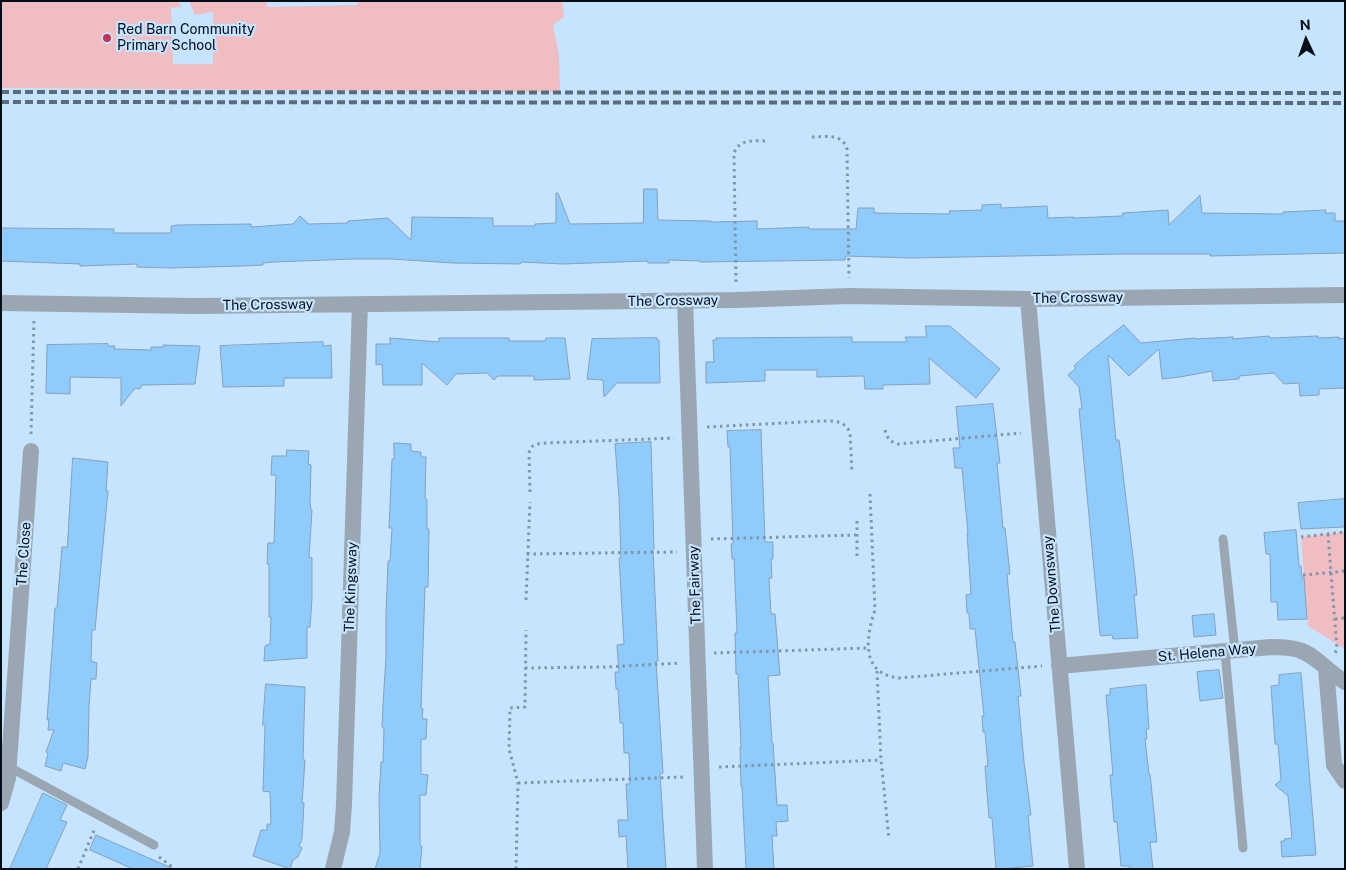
<!DOCTYPE html>
<style>
body{margin:0}
#map{position:relative;width:1346px;height:870px;overflow:hidden;background:#c6e4fe;font-family:"Public Sans",sans-serif}
canvas{display:block}
.frame{position:absolute;inset:0;border:2px solid #040e16;pointer-events:none}
.north{position:absolute;left:1281px;top:15px;width:50px;height:50px;-webkit-text-stroke:4px #c6e4fe;paint-order:stroke;rotate:357deg;font-size:14px;font-weight:700;line-height:20px;text-align:center;color:#040e16}
.north::after{content:'';display:block;margin:auto;width:18px;height:22px;background:#040e16;clip-path:polygon(50% 0,100% 100%,50% 72%,0 100%)}
</style>
<div id="map">
<canvas width="1346" height="870"></canvas>
<div class="frame"></div>
<div class="north">N</div>
</div>
<script>
const ctx = document.querySelector('canvas').getContext('2d');
ctx.lineJoin = 'round';
function paint(path, color) { ctx.fillStyle = color; ctx.fill(path, 'evenodd'); }
function stroke(path, color, width, dash) { ctx.strokeStyle = color; ctx.lineWidth = width; ctx.lineCap = dash ? 'butt' : 'round'; ctx.setLineDash(dash || []); ctx.stroke(path); }
function write(font, color, halo, rows, align = 'center') {
  ctx.font = font + ' "Public Sans",sans-serif'; ctx.lineWidth = 4.5; ctx.setLineDash([]); ctx.textBaseline = 'middle'; ctx.strokeStyle = halo; ctx.fillStyle = color; for (const [text, x, y, turn = 0] of rows) {
    ctx.save(); ctx.translate(x, y); ctx.rotate((+turn || 0) * Math.PI / 180); ctx.textAlign = isNaN(turn) ? turn : align; if (halo) ctx.strokeText(text, 0, 0); ctx.fillText(text, 0, 0); ctx.restore();
  }
}
paint(new Path2D(`
 M1 1H178L182 7 171 8 173 64H213V12L195 15 189 1H267V7L357 5 358 1H562L564 17 553 25 559 56 560 92 1 88Z
 M1345 532V649L1308 626 1301 537Z`), '#f0bdc3');
const building = new Path2D(`
 M644 189H657L658 220 711 221V222L757 221V229L809 227V229H856L858 208H874V213L950 214 949 211 982 210V205L1001 204V208L1047 206 1048 218 1073 217V218L1122 216 1123 213 1168 210 1169 225 1200 195 1202 213 1283 214V212L1326 210 1325 213H1335V221H1345V253L1210 256V254H1122L911 258 846 256 845 260 700 262V261L669 260V263H648L647 261 563 264 521 262 520 264 453 263 392 259H354L274 262 263 263V265L243 266 171 268 137 267V264L80 266V264L1 261V228L114 229V233H171V226L177 225 251 224V227L293 224 300 216 309 224 348 223V221L388 218 411 240 412 217 493 218V226H535V224L556 223V193H558L570 224 643 223Z
 M1124 325 1141 343 1195 338V339L1233 337V339L1269 336 1271 338 1318 336V338L1339 337V339L1345 338V388L1319 389V395L1300 396 1299 383 1284 384 1274 373 1239 376V379L1213 381 1212 371 1180 377 1162 379 1159 349 1129 376 1108 355 1116 440H1119L1134 566 1137 595H1134L1138 638 1113 639 1112 635 1101 636 1100 634 1079 409H1082L1079 387 1068 375 1076 368 1074 366 1086 355Z
 M926 326H950L1000 369 976 398 929 358 930 384 883 385V389H865L864 376 817 377V370H765V381L706 383V362H714L713 340H716V338L852 337V342H907L905 337H926Z
 M390 338 439 342V338H509V341H545L546 338H565L570 379 534 380V376H498L494 380 487 373 456 374 447 385 422 363V385H383L382 364 376 365V344H390Z
 M657 338V340H659L660 383H617L604 397 603 380 587 379 592 339Z
 M323 342V346L331 345 332 378H284V386L223 387 220 346Z
 M108 344V346H115L114 349 151 350V347H163V345L200 346 195 384 142 385 140 389 135 388 121 406V378L70 377V394L46 393 47 345Z
 M993 404 1000 463H997L1003 528H1005L1010 574H1007L1013 642H1015L1021 696H1018L1024 762 1031 815H1028L1033 866 1002 869H996L992 818H989L985 766H988L985 732H983L982 716H984L975 629H970L969 613H967L966 595 971 594 967 533H968L962 468H955L953 448H960L956 407Z
 M761 430 765 542H773V559H771L772 578H769L771 614H775L780 675 768 676 772 743H773L777 805H787L788 821 776 822 777 836H772L774 869H746L742 787H741L740 747H741L738 674H736L735 633H737L734 559H732L731 544H733L730 447H728L727 431Z
 M651 442 654 549H653L658 661H656L663 773 660 774 666 869H628L626 836 619 837 618 820H628L626 784H630L629 753H624L623 723H620L618 689H616L615 672H619L617 645 624 644 619 558H621L619 497 615 444Z
 M394 443 411 444V451L421 452V457H426L425 498 427 500V529H429L428 587H425L421 708 423 709 422 719H427L426 739H421V774L428 775 426 795H420V845L422 846 420 869H375L380 853 379 797 381 762H383L384 728 382 727 383 705 386 656V615L388 561H390L392 528H389L392 459H394Z
 M287 450 309 451 308 464 311 465 310 501 311 510H312L309 557 312 558V598L310 627H307V658L264 661 265 646 270 644 271 617H269V564H267L268 543H274L276 475H271L272 456H286Z
 M73 458 108 462 106 491H108L95 630H92L91 661 97 663 96 679H91L89 707 88 757 85 769 63 763 61 771 45 766 48 753 46 752 54 730H48L49 719 47 720 55 608H57L62 547H67Z
 M1345 499V527L1301 529 1298 503Z
 M1296 530 1299 566H1301L1302 578 1304 577 1307 619 1278 620 1277 602H1271L1270 554H1266L1264 533Z
 M1214 614 1216 635 1194 637 1192 616Z
 M1219 670 1223 698 1200 701 1197 672Z
 M1301 673 1316 855 1282 857 1281 841H1285L1284 839 1292 838 1288 796 1275 785 1281 780 1278 744H1275L1271 686 1279 685V675Z
 M266 684 305 687 303 760H305L302 803H304L302 839 299 846 302 848 298 857 293 860 290 869 253 856 261 830H267V824H271L270 792 263 791 265 725H263Z
 M1146 685 1149 729H1146L1147 739H1145L1149 774H1150L1157 842H1150L1153 869H1130L1129 866H1121L1117 822H1114L1110 775H1113L1106 695H1110V689Z
 M43 793 67 805 60 820 67 822 46 869H10Z
 M96 835 174 869H133L90 850Z`);
paint(building, '#8fcbfb');
stroke(building, '#84a1b9', 1);
stroke(new Path2D(`
 M812 137C826 137 842 133 847 149L849 278
 M736 282 734 153C740 138 755 141 769 141
 M707 427 821 421C833 421 845 420 850 433L852 471
 M885 430C887 438 890 442 898 444L1021 433
 M31 434 34 320
 M530 492 529 454C530 444 537 444 546 443L674 438
 M870 494 875 610C866 637 860 674 899 678L1042 666
 M857 521V557
 M1328 534 1337 649 1335 653
 M1301 537 1345 532
 M711 539 856 535
 M527 554 677 552
 M1303 575 1345 571
 M526 600 530 502
 M1335 619 1345 618
 M714 653 869 648
 M525 668 605 667 681 663
 M877 671 881 760 889 839
 M719 767 881 760
 M518 783 684 777
 M159 857 175 869
 M78 869 95 828
 M516 869 518 783 509 749 510 708 525 707 526 630`), '#7f96aa', 3, [2.5, 4]);
stroke(new Path2D(`
 M1223 539 1235 651
 M1225 652 1243 848
 M9 767 154 845`), '#9aa7b2', 9);
stroke(new Path2D(`
 M1028 299 1077 869
 M685 301 705 869
 M1 303 195 306 736 300 849 296 1028 299 1345 295
 M1059 666 1271 647C1280 647 1290 647 1299 650 1316 655 1329 673 1345 682
 M1326 668 1334 765 1345 781
 M1 803 8 778 9 763 31 451
 M333 869 342 832 344 804 360 304`), '#9aa7b2', 16);
stroke(new Path2D(`
 M1 92 1345 93
 M1 102 1345 103`), '#596c7c', 4, [8, 4]);
for (const [x, y, r, color] of [
 [107,38,5,"#c33459"]
]) { const dot = new Path2D(); dot.arc(x, y, r, 0, 2 * Math.PI); ctx.fillStyle = color; ctx.fill(dot); stroke(dot, '#c6e4fe', 2); }
write('14px', '#040e16', '#c6e4fe', [
 ["Red Barn Community",117,30],
 ["Primary School",117,46]
], 'left');
write('14px', '#040e16', '#c6e4fe', [
 ["The Crossway",1078,298,-1],
 ["The Crossway",673,301,-1],
 ["The Crossway",268,305,-1],
 ["The Close",24,554,-86],
 ["The Downsway",1052,584,-95],
 ["The Fairway",695,585,-92],
 ["The Kingsway",351,587,-88],
 ["St. Helena Way",1207,653,-5]
]);
</script>
